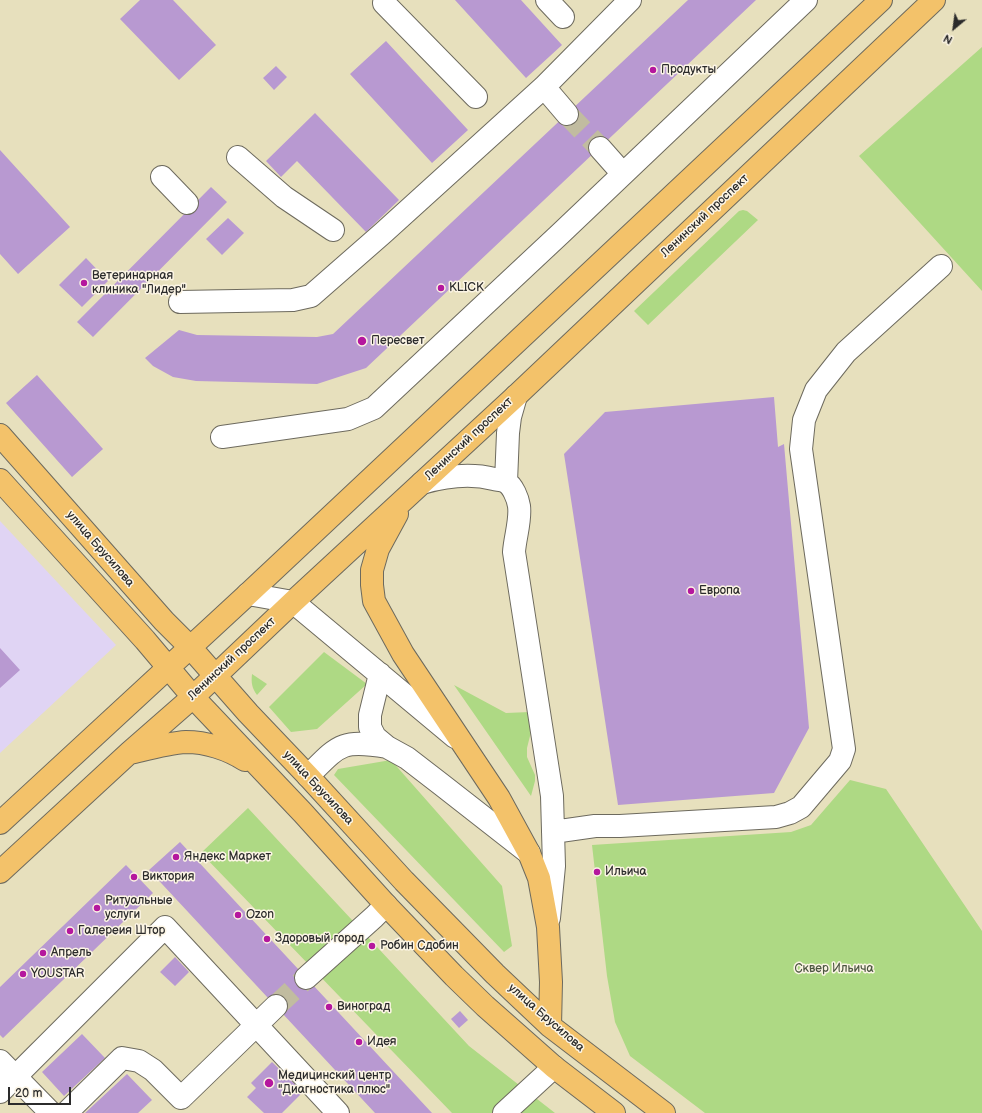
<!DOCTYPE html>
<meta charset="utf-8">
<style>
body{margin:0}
#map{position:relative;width:982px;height:1113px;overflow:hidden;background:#e7e0bd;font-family:"Balsamiq Sans",sans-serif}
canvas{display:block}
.north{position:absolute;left:934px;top:8px;width:40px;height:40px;-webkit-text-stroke:3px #fcf5e5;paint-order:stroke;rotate:209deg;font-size:11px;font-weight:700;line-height:16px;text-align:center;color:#2b2b2b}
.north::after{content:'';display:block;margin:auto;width:14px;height:18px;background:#2b2b2b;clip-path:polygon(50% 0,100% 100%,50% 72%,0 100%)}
.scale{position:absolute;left:8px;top:1087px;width:63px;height:18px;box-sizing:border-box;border:2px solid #2b2b2b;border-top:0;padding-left:5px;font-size:12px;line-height:14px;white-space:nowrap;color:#2b2b2b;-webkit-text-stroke:3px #fcf5e5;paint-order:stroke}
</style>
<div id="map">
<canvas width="982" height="1113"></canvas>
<div class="north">N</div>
<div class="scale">20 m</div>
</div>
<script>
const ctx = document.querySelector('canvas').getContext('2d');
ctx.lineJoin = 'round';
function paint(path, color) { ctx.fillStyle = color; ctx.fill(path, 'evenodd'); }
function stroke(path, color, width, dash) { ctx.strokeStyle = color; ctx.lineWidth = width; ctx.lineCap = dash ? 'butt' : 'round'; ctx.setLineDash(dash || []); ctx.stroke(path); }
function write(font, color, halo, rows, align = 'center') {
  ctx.font = font + ' "Balsamiq Sans",sans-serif'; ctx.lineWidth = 3; ctx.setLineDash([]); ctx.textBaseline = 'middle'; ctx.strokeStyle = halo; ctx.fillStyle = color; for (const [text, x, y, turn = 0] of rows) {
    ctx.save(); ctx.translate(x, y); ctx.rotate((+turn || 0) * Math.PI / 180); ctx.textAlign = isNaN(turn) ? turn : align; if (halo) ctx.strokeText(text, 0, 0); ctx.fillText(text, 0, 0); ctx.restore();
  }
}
paint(new Path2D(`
 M0 521 116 645 0 753Z`), '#e0d4f4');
paint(new Path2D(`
 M982 47V291L859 156Z
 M743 210 747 211 758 220 648 325 634 311 739 211Z
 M324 652 367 684 317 729 291 732 269 707Z
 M252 674 267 684 257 695C252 688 251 683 252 674Z
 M454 685 506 713 530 712 533 724 527 748V757L535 775V781L531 796Z
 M391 760 502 886 512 946 504 952 334 775 338 769Z
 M850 780 886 789 982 931V1113H705L630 1056 615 1022 607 976 592 845 791 832 811 825Z
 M248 808 469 1046 555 1113H452L201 853Z`), '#aed984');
paint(new Path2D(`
 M140 0H173L216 45 179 80 120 19Z
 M455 0H521L562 45 526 78Z
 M688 0H756L366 368 317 384 196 381 173 377 153 366 145 358 179 330 197 335 317 337 333 334Z
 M386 41 468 130 432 163 350 74Z
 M276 66 287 77 274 90 263 78Z
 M315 113 399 200 366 232 297 161 281 177 266 161Z
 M0 150 70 227 18 274 0 254Z
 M211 187 227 202 93 337 77 322Z
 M228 218 244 233 222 255 206 239Z
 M86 258 108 281 82 307 59 285Z
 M37 375 103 449 72 477 6 403Z
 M774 397 778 447 784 444 809 728 774 793 618 805 564 454 605 412Z
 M0 648 20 670 0 688Z
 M180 842 432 1113H375L149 870Z
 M126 865 153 893 3 1038 0 1035V987Z
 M175 957 189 972 175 986 160 972Z
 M460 1011 468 1020 459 1028 451 1019Z
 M82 1034 105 1058 64 1096 42 1072Z
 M272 1062 303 1092 282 1113H264L247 1097 256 1088 251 1083Z
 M127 1074 152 1100 138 1113H85Z`), '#b899d1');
stroke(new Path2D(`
 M567 114 600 148
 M276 1006 306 978`), '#c1bca0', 22, [22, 11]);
const minor = new Path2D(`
 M547 0 563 17
 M384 3 476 97
 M544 87 567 114
 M600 148 623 174
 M238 157 284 197 333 230
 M162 177 187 203
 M180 302 293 300 311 296 383 233 544 87 630 0
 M222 437 348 419 374 408 560 234 806 0
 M506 482 508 433 510 417 516 396
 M422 483C446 476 470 473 494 479 498 480 503 480 506 482 513 486 518 499 519 506 521 520 515 537 514 552L552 796 554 866 549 918
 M248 594 293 602 455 737
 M380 674 370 715V727L375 737 387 747 407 758 442 785 529 853
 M308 776C339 745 341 739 387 747
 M553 832 595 826H620L776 817 790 813 801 807 840 761 844 749 801 449 804 420 816 390 846 352 941 266
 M306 978 374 917 386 905
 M0 1061 51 1113
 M0 1092 165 927 338 1113
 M66 1113 122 1058 139 1061 153 1070 181 1098 276 1006
 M504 1113 554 1067`);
const major = new Path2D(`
 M0 435 164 621 190 647 248 713 308 776 404 881 495 974 550 1026 664 1113
 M0 480 145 640 193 697 303 813 386 905 454 976 485 1006 554 1067 614 1113
 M397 514 378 549 372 570V585L374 601 403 654 499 798 529 853 539 878 548 927 551 982 550 1026
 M130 753C147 749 168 743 186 742 206 742 228 749 245 760
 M0 823 248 594 881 0
 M0 872 129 753 193 697 293 602 516 396 934 0`);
stroke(minor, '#6d6a5e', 24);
stroke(major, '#6d6a5e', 24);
stroke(minor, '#fff', 22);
stroke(major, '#f3c26a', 22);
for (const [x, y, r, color] of [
 [653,70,4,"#b5179e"],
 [84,283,4,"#b5179e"],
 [441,288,4,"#b5179e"],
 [362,341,5,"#b5179e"],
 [691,591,4,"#b5179e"],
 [176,857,4,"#b5179e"],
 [597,872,4,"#b5179e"],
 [134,877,4,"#b5179e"],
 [97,908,4,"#b5179e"],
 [238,915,4,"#b5179e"],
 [70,931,4,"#b5179e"],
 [267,939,4,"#b5179e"],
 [372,946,4,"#b5179e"],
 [43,953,4,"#b5179e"],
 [23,974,4,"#b5179e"],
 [329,1007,4,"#b5179e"],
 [359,1042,4,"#b5179e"],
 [269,1083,5,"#b5179e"]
]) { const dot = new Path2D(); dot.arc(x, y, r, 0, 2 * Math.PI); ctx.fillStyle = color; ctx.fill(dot); stroke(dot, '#fcf5e5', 1.5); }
write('12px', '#2b2b2b', '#fcf5e5', [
 ["Продукты",661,70],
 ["Ветеринарная",92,276],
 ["клиника \"Лидер\"",92,290],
 ["KLICK",449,288],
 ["Пересвет",371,341],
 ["Европа",699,591],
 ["Яндекс Маркет",184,857],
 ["Ильича",605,872],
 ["Виктория",142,877],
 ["Ритуальные",105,901],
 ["услуги",105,915],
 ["Ozon",246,915],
 ["Галереия Штор",78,931],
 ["Здоровый город",275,939],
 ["Робин Сдобин",380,946],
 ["Апрель",51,953],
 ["YOUSTAR",31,974],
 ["Виноград",337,1007],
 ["Идея",367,1042],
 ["Медицинский центр",278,1076],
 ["\"Диагностика плюс\"",278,1090]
], 'left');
write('12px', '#2b2b2b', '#fcf5e5', [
 ["Ленинский проспект",705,216,-43],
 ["Ленинский проспект",469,439,-43],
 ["улица Брусилова",100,549,49],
 ["Ленинский проспект",232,659,-43],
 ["улица Брусилова",318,788,47],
 ["улица Брусилова",546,1018,41]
]);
write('12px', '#4c5641', '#fcf5e5', [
 ["Сквер Ильича",834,969]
]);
</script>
